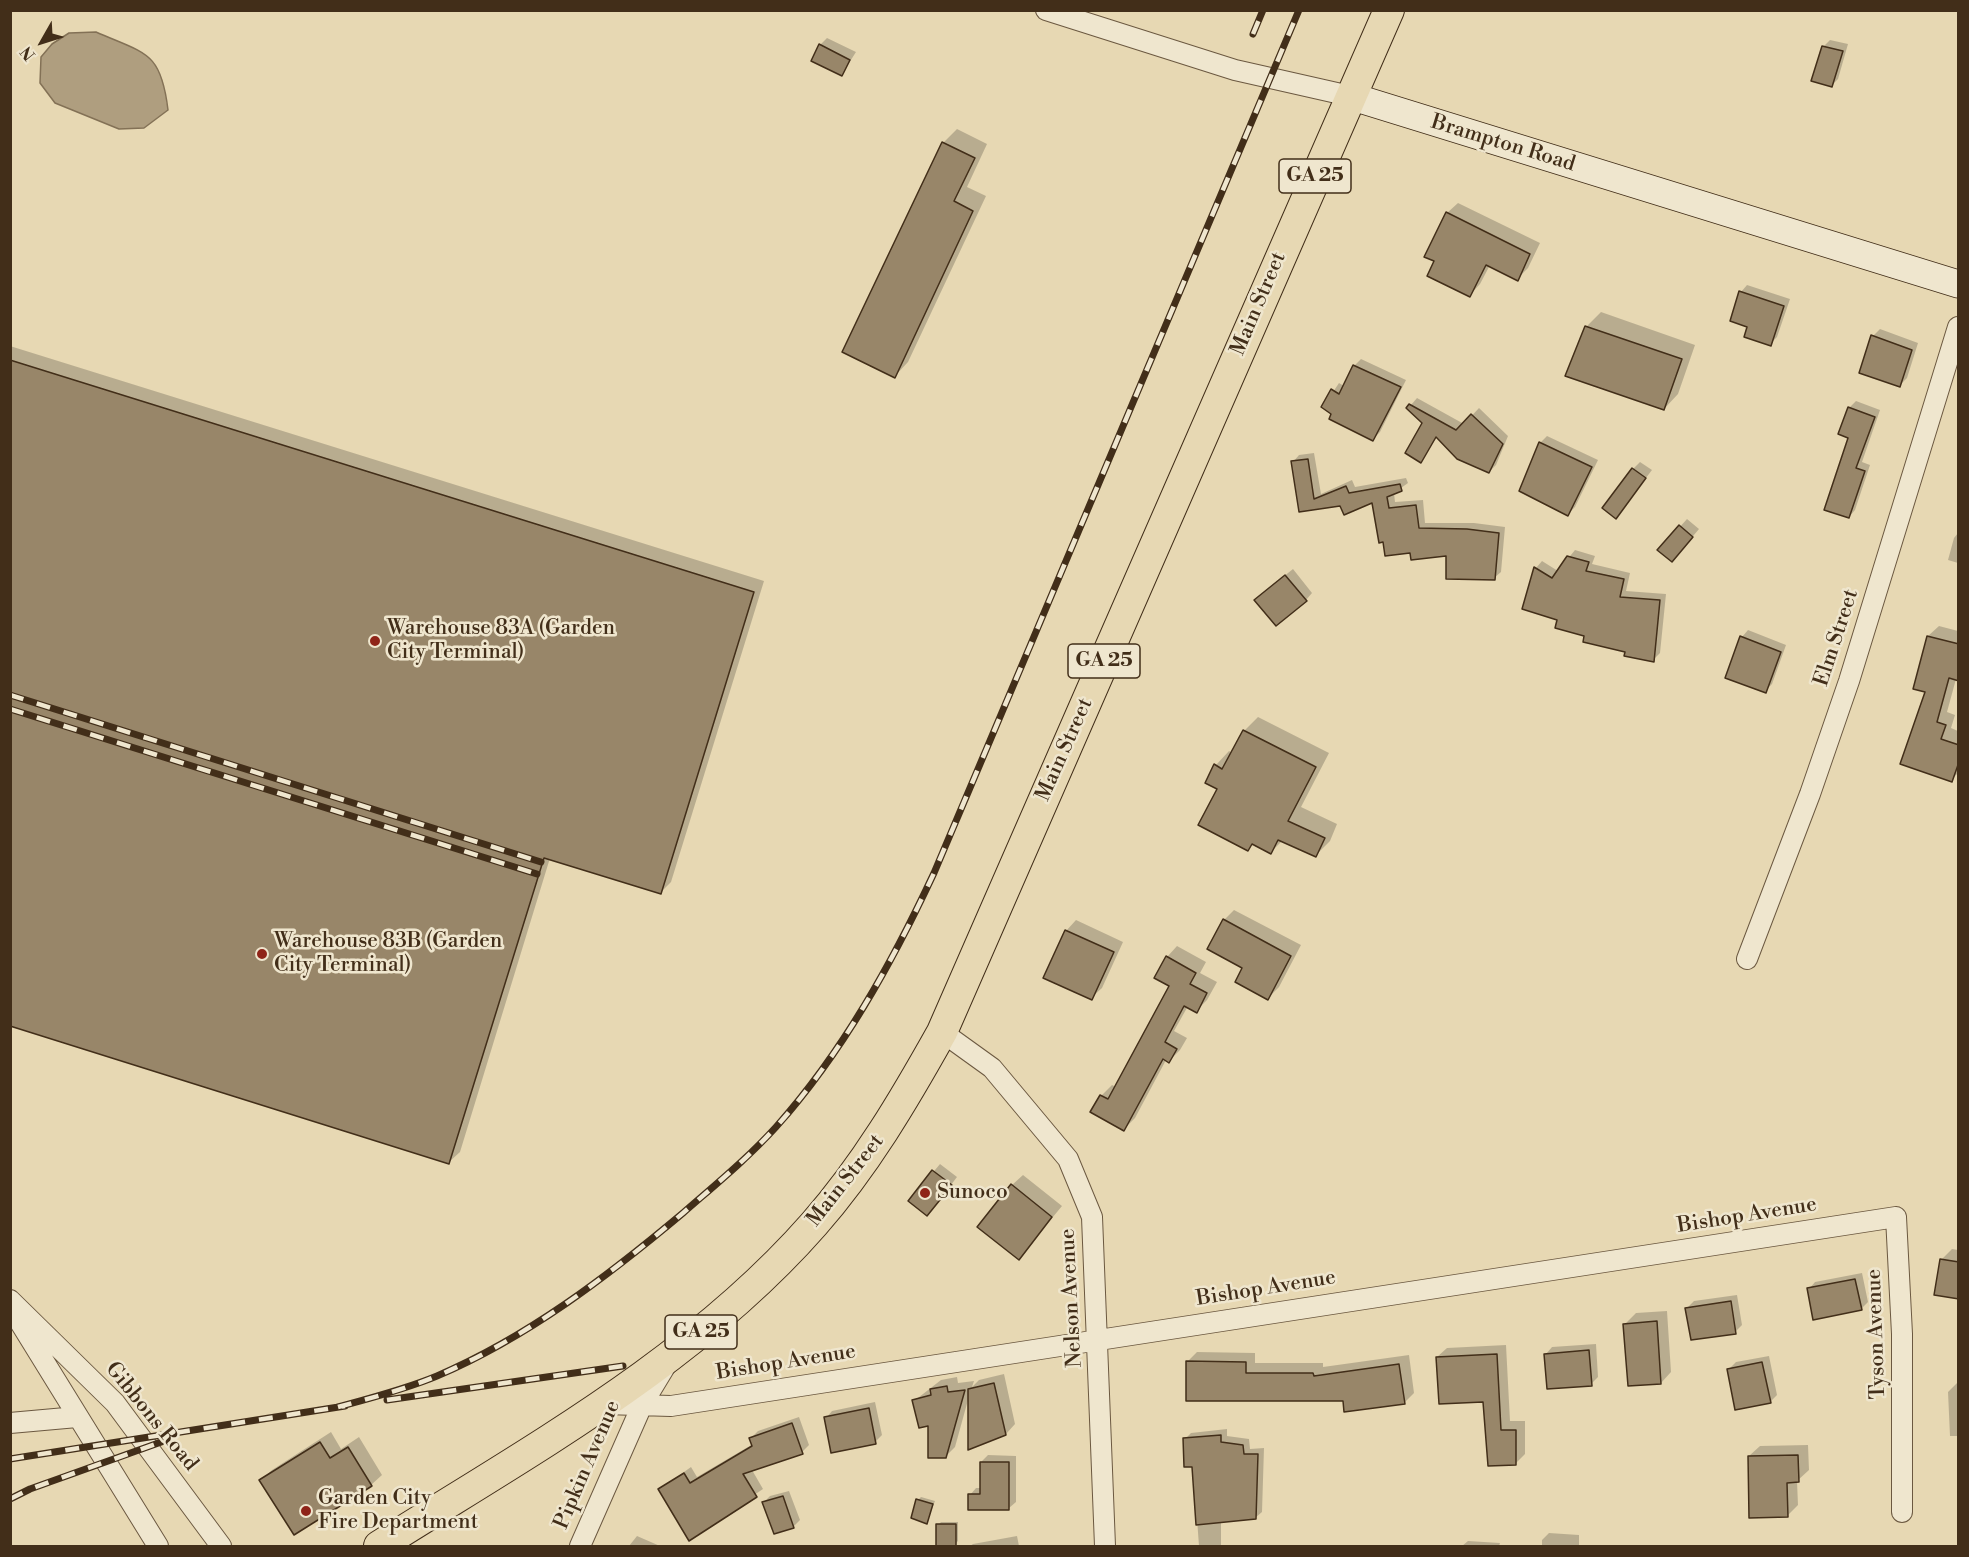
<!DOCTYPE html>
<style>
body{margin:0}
#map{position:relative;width:1969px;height:1557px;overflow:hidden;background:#e7d8b3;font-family:"Libre Bodoni",serif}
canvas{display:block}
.frame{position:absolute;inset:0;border:12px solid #422e19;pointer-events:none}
.north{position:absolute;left:12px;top:12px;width:60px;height:60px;-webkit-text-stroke:4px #efe6ce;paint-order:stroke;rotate:231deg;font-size:16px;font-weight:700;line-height:24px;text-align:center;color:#422e19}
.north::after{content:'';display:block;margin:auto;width:21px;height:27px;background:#422e19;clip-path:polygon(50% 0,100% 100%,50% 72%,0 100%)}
</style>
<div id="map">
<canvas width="1969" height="1557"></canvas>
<div class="frame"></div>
<div class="north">N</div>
</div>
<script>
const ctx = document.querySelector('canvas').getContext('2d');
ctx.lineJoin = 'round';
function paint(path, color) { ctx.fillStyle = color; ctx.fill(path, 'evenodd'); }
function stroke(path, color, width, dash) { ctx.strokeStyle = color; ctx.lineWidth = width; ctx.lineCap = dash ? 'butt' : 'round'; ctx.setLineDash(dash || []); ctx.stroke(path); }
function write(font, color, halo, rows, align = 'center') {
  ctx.font = font + ' "Libre Bodoni",serif'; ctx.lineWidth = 5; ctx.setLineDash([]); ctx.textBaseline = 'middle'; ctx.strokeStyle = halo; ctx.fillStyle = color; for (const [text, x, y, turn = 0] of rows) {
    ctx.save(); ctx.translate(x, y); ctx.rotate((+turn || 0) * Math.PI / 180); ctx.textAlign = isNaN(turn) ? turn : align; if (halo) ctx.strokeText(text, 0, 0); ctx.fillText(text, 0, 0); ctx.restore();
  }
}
const water = new Path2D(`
 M96 32C146 54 161 51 168 110L144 128 119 129 55 103 40 83 41 57 52 44 69 33Z`);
paint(water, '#af9e7f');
stroke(water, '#837156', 1.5);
paint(new Path2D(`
 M827 38 856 52 842 74 820 45Z
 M1830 40 1848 44 1838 79 1831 86 1823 47Z
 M957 129 987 144 967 187 986 196 908 362 895 376 943 143Z
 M1458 203 1540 243 1528 268 1517 279 1490 265 1480 284 1470 295 1436 261 1447 213Z
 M1747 285 1790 299 1777 337 1770 344 1749 326 1741 292Z
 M1601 312 1695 345 1678 394 1664 409 1586 327Z
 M1880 329 1918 343 1907 378 1900 385 1873 336Z
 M10 346 764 581 671 882 661 892 550 858 460 1152 449 1162 10 1025Z
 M1361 359 1406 380 1380 432 1373 439 1323 407 1339 383 1344 386 1354 366Z
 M1417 398 1464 424 1479 408 1508 436 1496 465 1489 472 1437 437 1421 461 1424 423 1411 405Z
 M1856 401 1880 410 1862 462 1870 465 1855 510 1849 517V408Z
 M1547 436 1598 460 1575 507 1568 514 1540 443Z
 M1314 453 1321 494 1352 480 1355 487 1406 478 1408 483 1394 493 1395 502 1423 500 1425 523H1474L1505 527 1501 572 1494 578 1448 554 1412 551 1373 501 1300 510 1293 462 1299 455Z
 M1640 462 1652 470 1616 517 1633 469Z
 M1687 519 1699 529 1678 554 1659 550Z
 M1958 533V563L1948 560 1954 538Z
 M1575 550 1595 556 1592 564 1630 573 1626 591 1666 594 1660 653 1653 660 1586 635 1559 619 1524 608 1536 568 1542 561 1558 571Z
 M1293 569 1312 593 1306 600 1263 593Z
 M1939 626 1958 631V679H1956L1947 712 1955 715 1951 728 1958 731V773L1951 780 1927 691 1928 636Z
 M1748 630 1786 645 1772 684 1765 691 1742 637Z
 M1258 717 1329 753 1301 807 1337 824 1330 841 1316 855 1283 840 1271 852 1254 843 1248 849 1219 788 1216 765 1229 751 1232 753 1244 731Z
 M1234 910 1301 945 1279 987 1268 998 1244 968 1224 920Z
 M1076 920 1123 942 1102 988 1091 998 1066 931Z
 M1177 946 1206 962 1200 973 1217 982 1207 1000 1196 1011 1188 1006 1174 1031 1187 1038 1180 1050 1169 1061 1166 1060 1135 1118 1124 1129 1101 1096 1112 1085 1116 1087 1171 986 1167 957Z
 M940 1164 957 1177 934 1207 910 1200Z
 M1023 1175 1062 1206 1019 1258 1012 1185Z
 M1952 1249 1958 1250V1298L1941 1260Z
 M1862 1273 1868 1302 1861 1309 1809 1289 1815 1282Z
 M1737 1295 1742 1325 1735 1332 1687 1308 1694 1301Z
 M1667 1311 1671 1372 1661 1383 1625 1324 1636 1313Z
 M1596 1344 1598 1377 1591 1384 1546 1354 1552 1347Z
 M1506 1345 1510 1421H1525V1454L1515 1464 1485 1401 1437 1357 1447 1348Z
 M1197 1352 1255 1353V1363H1323V1367L1409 1355 1414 1393 1404 1403 1344 1400 1187 1362Z
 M1769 1356 1777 1395 1770 1402 1729 1369 1736 1362Z
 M1004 1374 1015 1424 1006 1434 968 1400 955 1447 945 1457 914 1401 941 1380 957 1377 958 1383 974 1381 972 1387 979 1380Z
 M1958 1382V1436H1950L1948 1392Z
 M875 1402 882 1435 875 1442 826 1418 832 1411Z
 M799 1417 809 1445 802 1452 752 1470 763 1489 690 1538 660 1489 691 1467 697 1477 753 1444 751 1438 758 1431Z
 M1227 1429V1436L1249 1439 1250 1449 1264 1448 1262 1512 1255 1518 1221 1521V1546H1199L1193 1465 1185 1439 1191 1433Z
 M331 1432 341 1449 359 1437 382 1475 371 1485 261 1480 272 1470Z
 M1808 1445 1809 1470 1797 1481 1798 1505 1787 1516 1749 1456 1760 1446Z
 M988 1455 1016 1456V1502L1009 1508 970 1495 976 1488H981V1462Z
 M789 1491 800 1520 794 1526 775 1533 763 1503 770 1496Z
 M921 1497 935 1501 927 1522 918 1500Z
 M941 1522H958V1541L955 1544 938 1525Z
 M1549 1533 1579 1535V1546H1542V1540Z
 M637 1536 660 1546H629Z
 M1017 1536 1019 1546H970L973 1544Z
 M1468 1541 1500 1543 1499 1546H1462Z`), '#0003');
const building = new Path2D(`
 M819 44 850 60 842 76 811 61Z
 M1822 46 1843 51 1832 87 1811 81Z
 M942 142 975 158 954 201 973 211 895 378 842 352Z
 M1446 212 1530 254 1518 281 1486 265 1470 297 1427 276 1434 261 1424 257Z
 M1739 291 1784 306 1771 346 1744 337 1747 327 1730 321Z
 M1585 326 1682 359 1664 410 1565 376Z
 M1871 335 1912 350 1900 387 1859 373Z
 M10 360 754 592 661 894 544 858 449 1164 10 1026Z
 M1353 365 1401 387 1373 441 1329 419 1331 414 1321 407 1331 389 1339 394Z
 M1409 404 1456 430 1471 414 1503 444 1489 473 1457 459 1436 437 1421 463 1405 453 1422 423 1406 408Z
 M1848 407 1875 417 1856 468 1865 471 1849 518 1824 510 1848 438 1838 434Z
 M1539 442 1592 467 1568 516 1519 491Z
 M1308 459 1314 499 1346 486 1349 493 1400 484 1402 491 1387 497 1389 508 1416 505 1419 528 1467 529 1499 533 1495 580 1446 579V556L1411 560 1410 553 1385 556 1383 542 1379 543 1372 503 1344 515 1340 506 1299 512 1291 461Z
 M1632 468 1646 478 1616 519 1602 508Z
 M1679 525 1693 537 1672 562 1657 550Z
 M1567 556 1589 562 1586 571 1624 579 1620 597 1660 600 1654 662 1624 656 1625 652 1583 642 1584 636 1555 628 1557 620 1522 609 1534 567 1552 578Z
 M1285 575 1307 601 1276 626 1254 600Z
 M1740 636 1781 652 1766 693 1725 678Z
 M1927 636 1959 644V681L1949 678 1937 722 1946 725 1941 739 1959 745V762L1952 782 1900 764 1925 692 1913 689Z
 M1243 730 1316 767 1288 821 1325 838 1316 857 1278 840 1271 854 1252 844 1248 851 1198 825 1217 789 1205 783 1214 764 1222 769Z
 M1223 919 1291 956 1268 1000 1235 982 1242 968 1207 949Z
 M1065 930 1114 952 1092 1000 1043 978Z
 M1166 956 1196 973 1190 984 1207 993 1197 1013 1184 1006 1165 1042 1177 1049 1169 1063 1163 1059 1124 1131 1090 1112 1100 1095 1108 1099 1169 986 1154 978Z
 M932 1170 952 1185 927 1216 908 1201Z
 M1011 1184 1052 1217 1019 1260 977 1227Z
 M1940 1259 1959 1262V1299L1934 1295Z
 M1855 1279 1862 1310 1813 1320 1807 1288Z
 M1731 1301 1736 1334 1691 1340 1685 1308Z
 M1657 1321 1661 1384 1628 1386 1623 1324Z
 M1589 1350 1592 1386 1547 1389 1544 1354Z
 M1497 1354 1501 1430H1516V1465L1488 1466 1483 1402 1439 1404 1436 1357Z
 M1186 1361 1246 1362V1373H1313L1314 1376 1399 1364 1405 1404 1344 1412 1343 1401H1186Z
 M1762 1362 1771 1403 1735 1410 1727 1369Z
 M994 1383 1006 1435 968 1450V1389Z
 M947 1386 948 1392 965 1390 946 1458H928V1426L919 1428 912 1400 931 1395 930 1389Z
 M869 1408 876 1444 831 1453 824 1417Z
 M792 1423 803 1454 743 1474 757 1497 689 1541 658 1489 684 1473 690 1483 752 1446 749 1438Z
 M1221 1435V1442L1243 1445 1244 1454H1258L1256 1519 1196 1525 1192 1467H1184L1183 1438Z
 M320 1442 330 1458 348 1447 372 1486 294 1535 259 1480Z
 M1798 1455 1799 1482 1787 1483 1788 1517 1749 1518 1748 1456Z
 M980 1462H1009V1510H968V1494H980Z
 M783 1496 794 1528 774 1534 762 1502Z
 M916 1499 933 1504 927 1524 911 1518Z
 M936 1524H956V1546H936Z`);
paint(building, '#988669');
stroke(building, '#422e19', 1.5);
const street = new Path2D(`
 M1046 10 1235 70 1350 96
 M1747 959 1810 794 1849 681 1958 327
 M942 1032 992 1068 1068 1159 1092 1217 1105 1546
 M10 1300 115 1403 221 1546
 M16 1316 158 1546
 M604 1404 671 1406 1896 1217 1902 1334V1512
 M10 1423 77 1417
 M580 1546 643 1403 666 1365`);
const secondary = new Path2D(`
 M1350 96 1958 284`);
const primary = new Path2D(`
 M379 1546C531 1450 694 1361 814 1224 865 1166 904 1100 942 1032L1389 10`);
stroke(street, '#6b5840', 22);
stroke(secondary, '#422e19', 29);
stroke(primary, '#422e19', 32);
stroke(street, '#efe6ce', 20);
stroke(secondary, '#efe6ce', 27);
stroke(primary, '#e7d8b3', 30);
const rail = new Path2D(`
 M1253 34 1263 10
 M10 695 541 862
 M10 709 537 874
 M387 1400 623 1366
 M338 1407C371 1398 406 1389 437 1376 528 1337 608 1276 683 1213 715 1185 748 1158 776 1127 843 1052 892 963 934 873L1299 10
 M10 1459 345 1406
 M10 1499 30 1489 164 1441`);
stroke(rail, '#422e19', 7);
stroke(rail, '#efe6ce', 4.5, [14]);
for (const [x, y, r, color] of [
 [375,641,6,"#8f2418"],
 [262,954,6,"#8f2418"],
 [925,1193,6,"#8f2418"],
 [306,1511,6,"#8f2418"]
]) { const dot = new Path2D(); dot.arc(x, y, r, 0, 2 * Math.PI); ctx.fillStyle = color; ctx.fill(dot); stroke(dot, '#efe6ce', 2); }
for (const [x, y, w] of [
 [1315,176,72],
 [1104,661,72],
 [701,1332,72]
]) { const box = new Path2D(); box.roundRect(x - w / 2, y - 17, w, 34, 4.5); ctx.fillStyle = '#efe6ce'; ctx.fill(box); stroke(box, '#422e19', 1.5); }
write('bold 20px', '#422e19', null, [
 ["GA 25",1315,176],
 ["GA 25",1104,661],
 ["GA 25",701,1332]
]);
write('21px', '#422e19', '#efe6ce', [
 ["Brampton Road",1503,144,17],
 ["Main Street",1259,304,-67],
 ["Elm Street",1837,638,-72],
 ["Main Street",1065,750,-66],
 ["Main Street",846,1181,-52],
 ["Bishop Avenue",1747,1216,-9],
 ["Bishop Avenue",1266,1289,-9],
 ["Nelson Avenue",1072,1298,-93],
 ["Tyson Avenue",1877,1334,-92],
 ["Bishop Avenue",786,1363,-9],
 ["Gibbons Road",151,1417,51],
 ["Pipkin Avenue",588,1465,-67]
]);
write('21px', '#422e19', '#efe6ce', [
 ["Warehouse 83A (Garden",387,629],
 ["City Terminal)",387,653],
 ["Warehouse 83B (Garden",274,942],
 ["City Terminal)",274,966],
 ["Sunoco",937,1193],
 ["Garden City",318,1499],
 ["Fire Department",318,1523]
], 'left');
</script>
